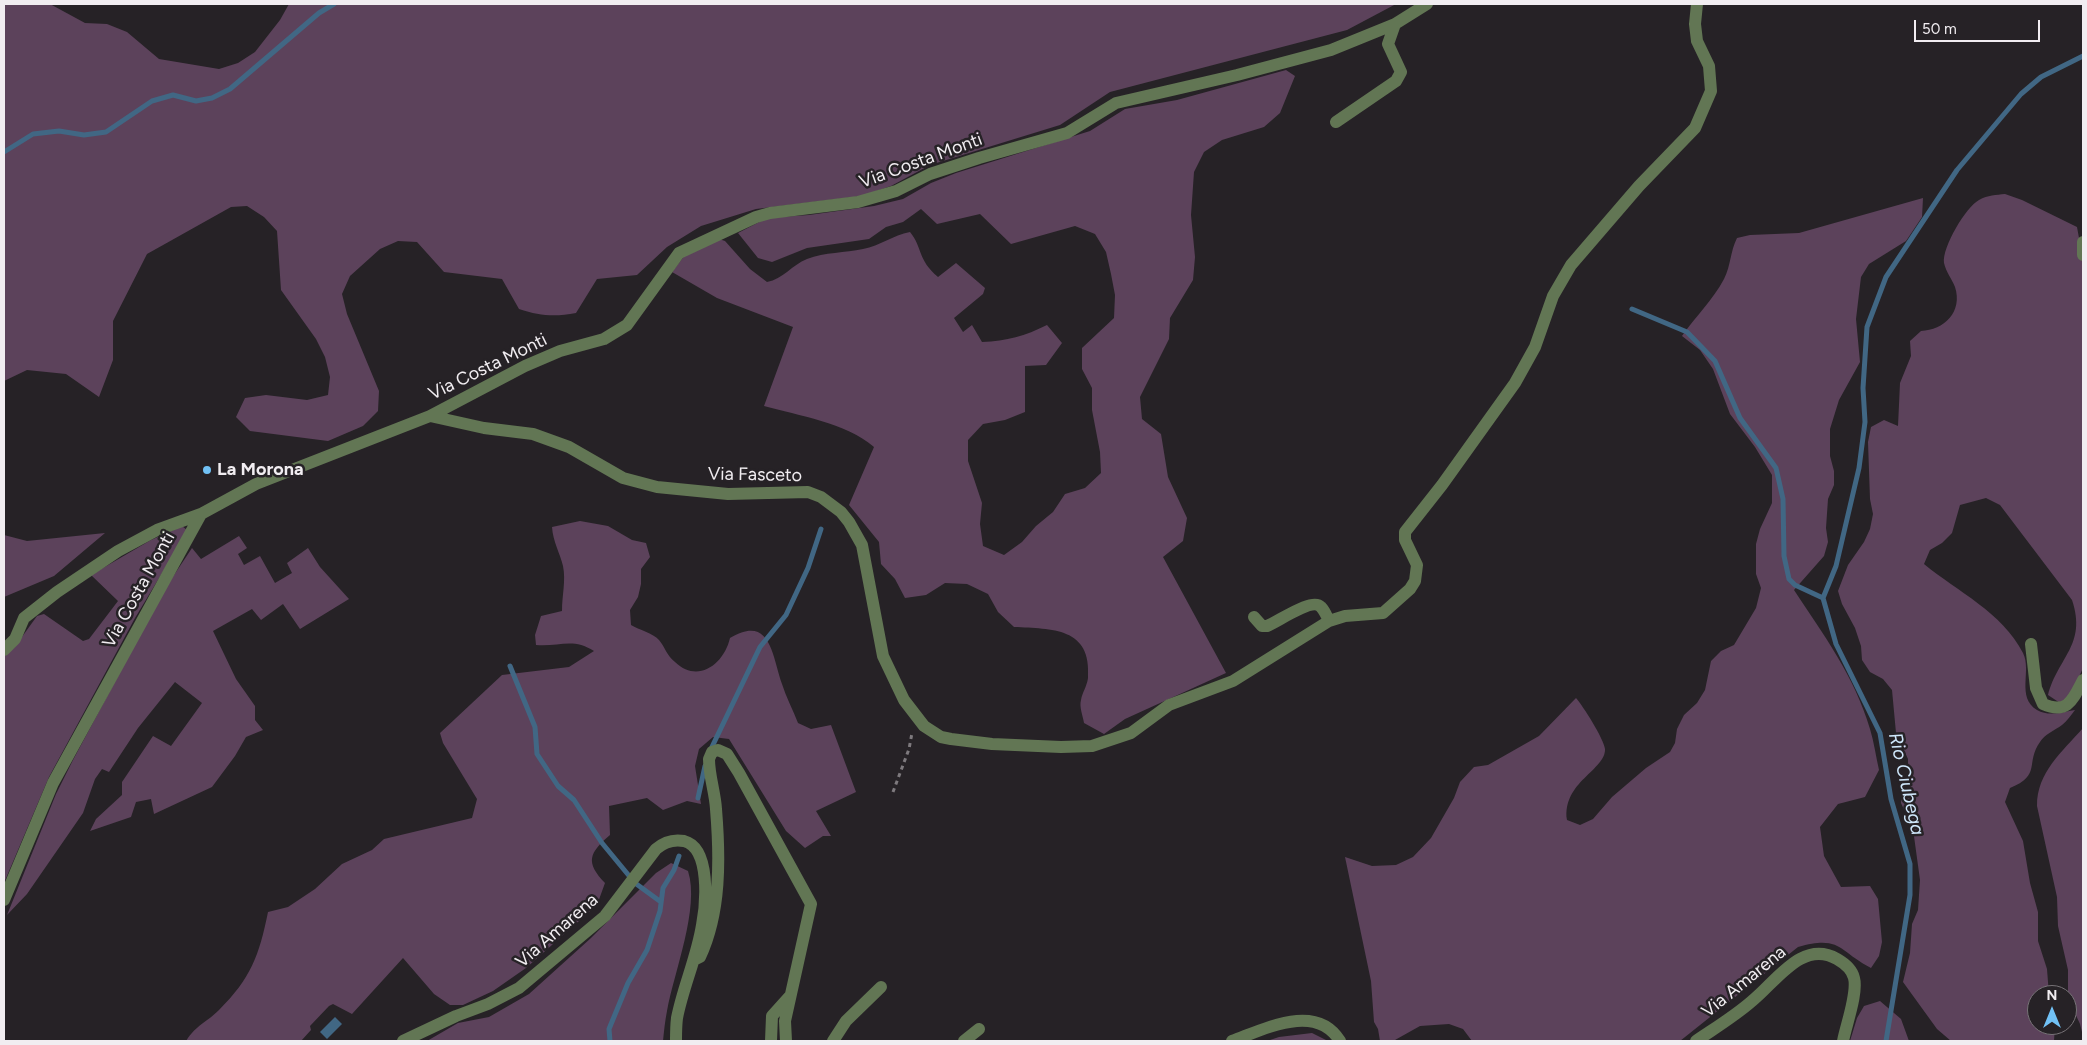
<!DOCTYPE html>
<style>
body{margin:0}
#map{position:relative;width:2087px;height:1045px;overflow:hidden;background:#262226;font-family:Figtree,sans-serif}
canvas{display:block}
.frame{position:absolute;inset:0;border:5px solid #f1edf1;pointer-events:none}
.north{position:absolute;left:2027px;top:985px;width:50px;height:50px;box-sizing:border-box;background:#262226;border:1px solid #777377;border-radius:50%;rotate:0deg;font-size:14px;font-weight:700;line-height:20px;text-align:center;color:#f1edf1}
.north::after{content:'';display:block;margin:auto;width:18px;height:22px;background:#71c1f5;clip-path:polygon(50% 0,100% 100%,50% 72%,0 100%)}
.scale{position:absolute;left:1914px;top:20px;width:126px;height:22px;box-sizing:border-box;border:2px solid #f1edf1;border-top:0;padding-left:6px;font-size:15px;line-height:18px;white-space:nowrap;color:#f1edf1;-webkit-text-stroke:4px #262226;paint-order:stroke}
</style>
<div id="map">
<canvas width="2087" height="1045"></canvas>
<div class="frame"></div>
<div class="north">N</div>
<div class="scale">50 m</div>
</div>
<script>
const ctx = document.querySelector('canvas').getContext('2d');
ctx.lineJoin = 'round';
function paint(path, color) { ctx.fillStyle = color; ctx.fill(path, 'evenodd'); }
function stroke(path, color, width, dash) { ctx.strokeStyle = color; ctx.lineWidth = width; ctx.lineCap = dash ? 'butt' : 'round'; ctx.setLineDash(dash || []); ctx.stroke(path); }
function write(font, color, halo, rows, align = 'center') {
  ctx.font = font + ' Figtree,sans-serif'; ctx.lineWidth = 5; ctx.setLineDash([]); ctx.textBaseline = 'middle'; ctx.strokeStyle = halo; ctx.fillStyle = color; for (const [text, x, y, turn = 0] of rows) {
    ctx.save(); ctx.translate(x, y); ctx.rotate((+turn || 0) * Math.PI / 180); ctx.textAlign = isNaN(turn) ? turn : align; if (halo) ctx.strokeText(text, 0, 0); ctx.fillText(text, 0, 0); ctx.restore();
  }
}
paint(new Path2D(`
 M4 4H50L85 23 107 24 127 32 159 59 219 69 238 63 255 52 280 20 289 4H1396L1347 30 1110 92 1060 125 930 165 891 186 862 196 756 209 701 226 667 247 637 275 597 279 576 313C555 317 540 316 519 309L502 279 444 272 417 242 398 241 380 249 350 276 342 294 347 314 379 391 378 411 363 426 328 441 250 431 236 417 245 398 266 395 307 400 328 395 330 377 325 357 316 339 281 290 277 231 264 217 247 206 231 207 147 254 113 321V360L99 397 66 374 27 370 4 381Z
 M1286 70 1295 76 1280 113 1264 127 1222 140 1204 152 1194 172 1191 215 1195 257 1193 280 1170 318 1169 339 1140 397 1142 419 1161 434 1168 477 1187 518 1183 541 1163 557 1226 673 1125 719 1104 734 1084 723C1083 716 1079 707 1081 700 1082 693 1087 686 1088 678 1092 627 1052 629 1014 627L998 612 988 594 967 584 945 583 926 595 905 598 895 579 881 564 879 542 849 505 874 447C845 422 799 416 764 406L793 327 717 298 672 272 685 255 719 239 725 241 750 269 767 282C783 279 792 265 807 259 825 252 845 253 863 249 880 246 893 235 910 232 923 248 917 259 938 277L956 263 985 288 983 294 954 318 963 332 972 325 982 342C1007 341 1025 336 1047 325L1062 343 1046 365 1025 366V412L1005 420 983 424 968 440V461L982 503 980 524 983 546 1004 555 1022 542 1036 526 1053 512 1065 494 1085 488 1101 473 1100 452 1092 410V388L1082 369V348L1114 318 1115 295 1111 274 1106 252 1095 234 1075 226 1011 244 980 214 937 224 921 209 903 222 886 227 869 239 807 248 772 262 758 258 738 233 767 218 809 215 874 206 903 199 931 183 956 173 1090 131 1125 109 1177 100Z
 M2005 194 2022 200 2077 227 2083 260V668L2071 694 2060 703 2048 695C2058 657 2087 645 2072 600L2000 505 1986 498 1960 505 1952 533 1942 543 1930 550 1924 564C1958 592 2002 612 2023 653 2032 671 2016 697 2037 710 2049 717 2063 712 2075 710 2071 715 2067 721 2062 725 2055 730 2044 735 2040 742 2025 763 2042 775 2010 788L2005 802 2023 841 2030 883 2038 912V941L2047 969 2049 995H2037V1025H2055L2054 1041H1951L1937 1029 1903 982 1910 953 1912 924 1918 910 1920 880 1913 829 1901 803 1902 788 1908 774V759L1896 733 1892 690 1883 679 1870 672 1862 660 1861 646 1855 628 1842 604 1838 591 1848 565 1864 542 1870 529 1873 514 1870 499 1868 442 1871 427 1884 420 1898 426 1900 383 1911 356 1910 341 1921 331C1944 330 1963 312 1955 287 1952 279 1946 272 1944 263 1942 247 1966 207 1979 200 1988 195 1996 195 2005 194Z
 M1923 198 1922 217 1906 241 1869 264 1861 277 1856 319 1860 362 1839 400 1830 429V456L1834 471V485L1828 499 1826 528 1828 542 1824 556 1794 590C1823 634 1855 677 1870 729 1874 742 1876 757 1879 770L1865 797 1838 804 1820 827 1824 856 1841 887 1870 886 1878 899 1882 942 1879 956 1871 968C1838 951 1841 935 1798 947L1680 1041H1472L1463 1029 1449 1024 1420 1026 1395 1040 1380 1041 1378 1029 1374 1022 1371 981 1345 857 1372 866 1396 865 1413 857 1431 838 1454 798 1460 782 1474 767 1488 765 1539 736 1576 698C1583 706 1604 739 1605 749 1606 770 1562 782 1567 820L1580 825 1593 819 1612 797 1646 768 1670 752 1675 743 1677 729 1684 715 1697 703 1705 690 1711 661 1721 651 1734 645 1756 608 1761 588 1756 574V544L1760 529 1772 503V475L1755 447 1730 414 1713 369 1700 350 1682 336C1695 317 1713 300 1724 279 1731 265 1730 252 1737 238L1750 235 1799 233Z
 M580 521 608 526 632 540 646 543 650 557 641 569V584L638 597 630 610 631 625C639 630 653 633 659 640 665 647 667 656 675 662 698 684 724 664 730 638 771 614 772 656 782 684 786 697 793 710 798 723L811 729 831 725 856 792 816 811 831 836H823L805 848 786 831 729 739 713 737 699 749 695 766 701 804 687 801 663 810 647 798 609 806 610 835C589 853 585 862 605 883L597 905 526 968 493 991 463 1005H450L434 994 403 958 352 1014 333 1004 329 1006 310 1026 311 1030 301 1041H186C197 1024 206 1023 219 1010 251 978 259 956 268 912L288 907 315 889 342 864 372 850 384 839 472 818 477 799 443 743 440 733 502 675 569 667 594 651C573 637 559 647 536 645L535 635 541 616 562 611C562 595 566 581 563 566 560 553 553 542 552 527Z
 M182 526 187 530 185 535 135 618 49 777 4 883V654L14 648 37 616 44 614 83 641 89 639 118 601 91 575 151 540Z
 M105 533 54 576 4 597V535L27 541Z
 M239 536 247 548 238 554 244 565 260 556 275 583 292 573 287 563 308 548 320 567 349 599 300 629 283 604 261 620 252 609 213 631 236 679 255 706V720L263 730 246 737 235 756 212 787 154 814 151 799 136 802 131 817 90 831 96 819 122 795V782L153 736 171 746 202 703 175 682 138 728 109 772 102 769 95 779 83 813 27 894 7 915 56 794 73 760 164 590 192 548 201 559Z
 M2083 728V1036L2080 1024 2068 998V970L2058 926 2057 897 2037 806C2037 772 2062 752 2083 728Z
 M671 863 688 871C700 908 674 972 667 1011 665 1021 664 1031 663 1041H427L458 1023 489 1017 529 994 591 938 656 873Z
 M1880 1001 1901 1019 1909 1041H1850L1857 1018 1864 1006Z
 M1312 1033 1328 1041H1267L1279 1037Z`), '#5c425b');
paint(new Path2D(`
 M335 1017 342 1024 327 1039 320 1032Z`), '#416784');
stroke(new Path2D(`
 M4 152 33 134 59 131 84 135 106 132 152 101 173 95 196 101 212 98 230 89 319 13 334 4
 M1632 309 1687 332 1715 361 1740 418 1776 468 1783 499 1784 556 1789 579 1795 585 1823 598
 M1823 598 1836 566 1859 468 1865 422 1863 388 1867 327 1886 277 1957 170 2021 94 2041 77 2083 56
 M1823 598 1836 644 1880 733 1891 799 1910 864V895L1886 1041
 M510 666 535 727 537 754 558 786 574 800 602 843 635 883 661 902
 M710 751 760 647 786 615 808 568 821 529
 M698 798 705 766
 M610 1041 609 1029 628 983 647 950 660 911 663 888 674 870 679 856`), '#416784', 5);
stroke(new Path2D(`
 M893 792 909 749 912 733`), '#7e7a7e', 3, [4, 4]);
stroke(new Path2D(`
 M1336 122 1396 81 1401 72 1388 44 1395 24
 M2083 242V255
 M430 416 484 428 533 434 569 447 623 478 657 487 728 494 808 492 821 497 841 512 849 522 862 545 883 656 904 700 924 726 941 737 951 739 992 744 1061 747 1092 746 1131 733 1169 705 1233 681 1329 621 1345 616 1383 613 1410 589 1415 581 1417 565 1405 540V532L1442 485 1515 383 1535 347 1553 296 1571 265 1639 186 1695 128 1711 91 1709 66 1697 41 1695 24 1697 4
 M1254 617 1262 626H1267C1278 622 1312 597 1321 607 1325 611 1327 617 1329 621
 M2031 644 2036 688 2043 704C2068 715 2073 699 2083 680
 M4 650 15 639 24 618 57 592 118 551 157 530 201 514
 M4 900 53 783 201 514 256 484 430 416 525 366 560 351 604 339 627 325 679 253 756 217 770 213 858 202 896 191 930 174 979 158 1067 133 1116 103 1237 75 1331 50 1395 24 1427 4
 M696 959 700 957C721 912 720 858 716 809 715 792 709 776 709 759L712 752 718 750 727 754 739 773 811 904 785 1021 786 1041
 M403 1041 456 1016 488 1004 519 988 605 916 656 849C664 842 673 839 684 841 711 848 706 904 702 925 697 957 683 987 677 1018 676 1026 676 1034 676 1041
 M771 1041 772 1016 790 996
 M833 1041 846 1021 881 987
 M964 1041 979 1029
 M1232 1041C1265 1029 1316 1002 1340 1041
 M1696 1041C1715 1028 1735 1016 1752 1001 1776 982 1802 939 1837 959 1844 963 1852 969 1854 978 1858 993 1846 1025 1843 1041`), '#627654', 12);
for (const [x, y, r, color] of [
 [207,470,5,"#71c1f5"]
]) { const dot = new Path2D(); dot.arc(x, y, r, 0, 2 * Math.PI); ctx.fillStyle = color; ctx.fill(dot); stroke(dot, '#262226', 2); }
write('18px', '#f1edf1', '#262226', [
 ["Via Costa Monti",921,161,-20],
 ["Via Costa Monti",488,367,-26],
 ["Via Fasceto",755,475,1],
 ["Via Costa Monti",139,590,-61],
 ["Via Amarena",557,931,-41],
 ["Via Amarena",1744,982,-39]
]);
write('bold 18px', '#f1edf1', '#262226', [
 ["La Morona",217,470]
], 'left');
write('italic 19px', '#cfe7fb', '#262226', [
 ["Rio Ciubega",1906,784,77]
]);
</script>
